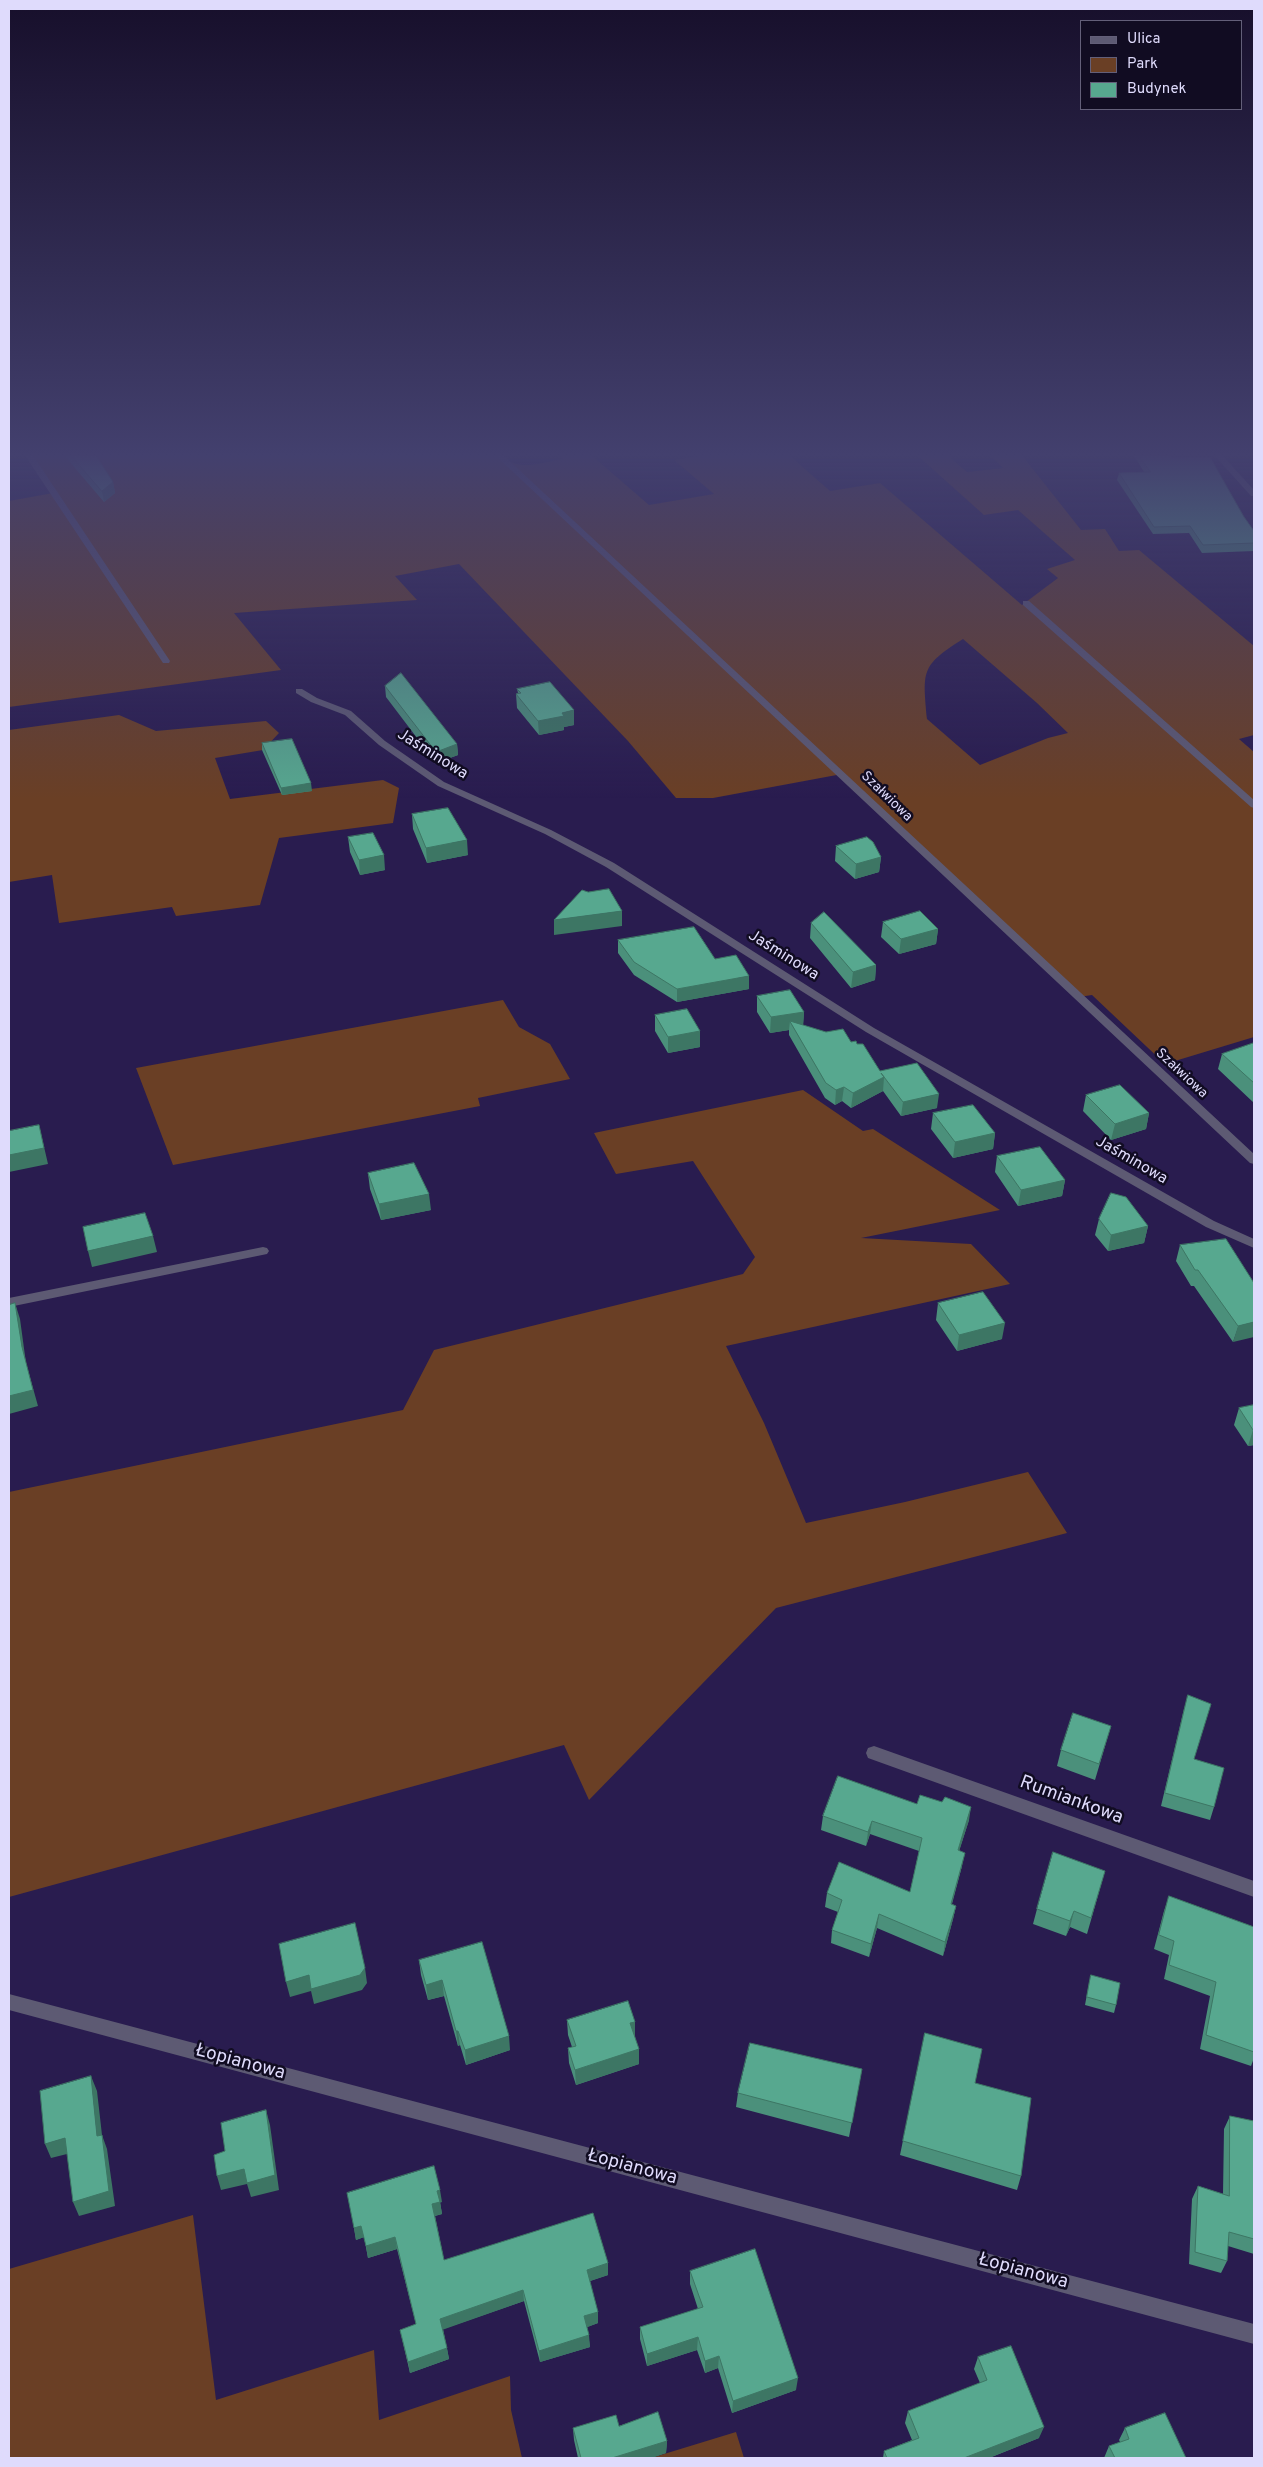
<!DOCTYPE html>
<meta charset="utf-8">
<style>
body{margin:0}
#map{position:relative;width:1263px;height:2467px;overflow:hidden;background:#291c4f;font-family:Overpass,sans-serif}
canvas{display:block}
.frame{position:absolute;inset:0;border:10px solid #dfdbfc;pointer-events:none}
.legend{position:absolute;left:1080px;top:20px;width:162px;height:90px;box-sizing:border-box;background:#110c22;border:1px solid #635f79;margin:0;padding:6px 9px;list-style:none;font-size:15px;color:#dfdbfc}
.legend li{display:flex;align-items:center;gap:10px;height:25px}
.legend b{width:25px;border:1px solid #635f79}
</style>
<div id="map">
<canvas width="1263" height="2467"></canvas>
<div class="frame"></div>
<ul class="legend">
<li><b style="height:6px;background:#5d5a73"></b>Ulica</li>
<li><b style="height:14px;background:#6a3f25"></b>Park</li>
<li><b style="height:14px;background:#57a88f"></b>Budynek</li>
</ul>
</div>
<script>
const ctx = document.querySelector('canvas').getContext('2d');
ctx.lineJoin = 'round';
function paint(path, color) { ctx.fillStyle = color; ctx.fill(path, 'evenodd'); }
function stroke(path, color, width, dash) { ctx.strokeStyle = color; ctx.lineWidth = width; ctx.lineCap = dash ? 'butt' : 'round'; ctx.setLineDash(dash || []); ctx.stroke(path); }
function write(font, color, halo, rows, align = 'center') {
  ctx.font = font + ' Overpass,sans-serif'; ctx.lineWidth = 5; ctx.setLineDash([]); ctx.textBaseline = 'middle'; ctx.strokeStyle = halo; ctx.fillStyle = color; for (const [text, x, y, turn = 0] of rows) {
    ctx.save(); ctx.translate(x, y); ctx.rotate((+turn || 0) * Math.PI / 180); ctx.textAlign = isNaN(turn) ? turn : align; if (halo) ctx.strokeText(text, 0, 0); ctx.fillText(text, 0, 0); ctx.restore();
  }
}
paint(new Path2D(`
 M28 454H339L341 456 355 454H498C517 472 539 463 563 459L557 454H590L649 505 714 494 674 460 713 454H788L830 491 880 483 1022 605 1058 578 1047 569 1075 560 1018 510 984 515 918 456 946 454 967 472 1003 468 989 454H1021L1081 530 1105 529 1119 551 1139 550 1254 646V735L1239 739 1254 752V1037L1165 1064 1092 995 1079 997 842 774 713 798H676L628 741 459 564 395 576 417 600 234 613 281 670 9 707V501L53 493ZM963 639 1037 703 1068 733 1048 738 980 765 927 719C923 671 920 666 963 639Z
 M119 715 156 731 266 721 279 733 263 750 215 758 230 799 383 780 399 788 393 823 279 838 260 905 176 916 172 907 59 923 52 875 9 882V730Z
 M503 1000 519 1027 550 1044 570 1079 478 1098 480 1106 173 1165 136 1068Z
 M803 1090 863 1131 873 1129 1000 1210 861 1238 971 1244 1010 1284 726 1346 764 1423 806 1523 905 1502 1028 1472 1067 1533 776 1608 589 1800 564 1745 9 1897V1492L403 1410 434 1350 743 1274 755 1257 693 1161 616 1174 594 1133Z
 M193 2215 216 2400 374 2350 379 2420 510 2376 511 2410 522 2458H9V2269Z
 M736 2432 744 2458H651Z`), '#6a3f25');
paint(new Path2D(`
 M24 454H32L170 661 169 663H163Z
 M494 454H502L1254 1154V1164L1250 1163Z
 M1213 454H1221L1254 490V496H1251Z
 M1023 601H1029L1254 800V808L1251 807 1023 605Z
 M296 689H302L317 698 351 711 385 741 444 782 551 830 614 863 874 1028 1214 1221 1254 1239V1248L1206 1227 866 1032 606 867 545 834 438 786 379 745 345 715 311 702 296 693Z
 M263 1247 267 1248 269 1251 267 1254 9 1307V1298Z
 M874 1746 1254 1881V1897L868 1758 866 1753 868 1748Z
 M9 1994 1254 2324V2344L9 2010Z`), '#5d5a73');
paint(new Path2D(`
 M63 454H95L113 482 115 493 104 502Z
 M1133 454H1169L1172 458 1244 517 1254 531V551L1202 553 1189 533 1153 534 1117 480 1119 473 1144 472Z
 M385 686 457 744 458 755 436 763 386 697Z
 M517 689 574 725 564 727V730L539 735 517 708 516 694 518 693Z
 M262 743 312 791 282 795 262 750Z
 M412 814 468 855 427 863 413 829Z
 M348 837 385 870 360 875 350 852Z
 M836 846 881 857 879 872 855 879 835 861Z
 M883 922 938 929 936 944 899 954 881 937Z
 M811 923 876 965 875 980 851 988 810 938Z
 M618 940 715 959 749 989 677 1002 634 975 618 953Z
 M757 996 804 1012 803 1025 857 1044 880 1071 937 1108 901 1116 883 1091 851 1108 842 1101 835 1105 825 1098 789 1035V1030L770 1033 757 1012Z
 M655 1015 700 1031V1047L668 1053 655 1031Z
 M1254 1043V1103L1218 1069 1222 1054Z
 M1086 1095 1149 1113 1146 1129 1111 1140 1083 1111Z
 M933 1113 995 1133 993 1149 953 1158 931 1129Z
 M997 1156 1065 1180 1062 1196 1018 1206 995 1172Z
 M368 1173 431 1210 381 1220 370 1189Z
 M1099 1219 1148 1226 1144 1243 1108 1251 1095 1235Z
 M1180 1245 1254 1283 1233 1342 1194 1286H1191L1176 1261Z
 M938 1303 1002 1339 957 1351 936 1320Z
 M1254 1405V1445L1248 1446 1234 1425 1239 1408Z
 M1188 1695 1194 1759 1214 1807 1210 1820 1161 1806 1184 1709Z
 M1111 1726 1095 1780 1057 1766 1061 1750Z
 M917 1804 969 1820 959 1851 962 1866 952 1904 956 1906 953 1919 943 1956 877 1928 869 1957 831 1943 832 1930 838 1912 825 1907 827 1893 910 1892 919 1851 870 1834 866 1846 821 1830 823 1816Z
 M1105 1871 1087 1934 1070 1927 1066 1936 1033 1924 1037 1909Z
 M1169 1896 1254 1927V2058L1251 2066 1200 2049 1210 1996 1164 1979 1169 1955 1154 1949 1164 1911Z
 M419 1960 510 2050 466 2065 460 2045 458 2046 444 1996 428 2000 421 1975Z
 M1091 1975 1116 2005 1114 2013 1085 2005 1089 1983Z
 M567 2020 635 2022V2037L639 2064 576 2085 569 2063 568 2048 572 2047 568 2035Z
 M925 2033 975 2083 1021 2176 1017 2190 900 2155Z
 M862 2069 849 2137 736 2107 738 2093Z
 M1230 2116 1254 2121V2254L1228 2246 1227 2261 1221 2273 1189 2264 1192 2199 1198 2186 1223 2194 1224 2129Z
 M440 2202 442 2214 435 2216 444 2260 608 2263V2275L590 2281 598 2323 587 2327 590 2347 540 2362 524 2301 443 2329 449 2359 410 2373 400 2330 416 2324 397 2249 368 2258 364 2237 356 2240 354 2228 442 2202Z
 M690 2271 796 2390 732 2413 718 2368 705 2373 697 2350 647 2366 640 2339V2327L698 2309 690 2284Z
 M978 2357 1039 2438 989 2458H883L884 2451 912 2440 905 2423 908 2411 980 2383 974 2369Z
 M619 2426 667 2441 666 2453 651 2458H578L574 2440 573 2428Z
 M1125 2428 1186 2458H1104L1109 2446 1120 2442 1119 2440Z`), '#4b907b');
paint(new Path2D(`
 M113 482 115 493 104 502 102 491Z
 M574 710V725L564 727V730L539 735 538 721 562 713Z
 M457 744 458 755 436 763V752Z
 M311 783 312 791 282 795 281 788Z
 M467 840 468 855 427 863 426 848Z
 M384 855 385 870 360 875 359 860Z
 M881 857 879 872 855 879 856 864Z
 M622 911V926L554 935V920Z
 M938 929 936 944 899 954 901 939Z
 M876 965 875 980 851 988 853 972Z
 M749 976V989L677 1002V989Z
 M804 1012 803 1027 790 1021 789 1030 770 1033 771 1017Z
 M700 1031V1047L668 1053V1037Z
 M884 1077 883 1091 851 1108 853 1093Z
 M844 1087 842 1101 835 1105 836 1090Z
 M939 1094 937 1108 901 1116 903 1102Z
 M1149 1113 1146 1129 1111 1140 1115 1124Z
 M39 1125 48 1164 9 1172V1155Z
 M995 1133 993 1149 953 1158 955 1142Z
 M1065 1180 1062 1196 1018 1206 1021 1190Z
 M429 1194 431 1210 381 1220 379 1204Z
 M1148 1226 1144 1243 1108 1251 1111 1235Z
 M153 1236 157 1252 92 1267 88 1251Z
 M15 1303 20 1319 26 1363 38 1406 9 1414V1396L22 1347Z
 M1254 1322V1337L1233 1342 1238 1326Z
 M1005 1323 1002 1339 957 1351 959 1335Z
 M1254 1429V1445L1248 1446 1253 1430Z
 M971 1807 969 1820 955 1864 958 1850Z
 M872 1821 870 1834 866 1846 868 1832Z
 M965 1853 962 1866 948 1917 951 1904Z
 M956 1906 953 1919 943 1956 945 1942Z
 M1074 1911 1070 1927 1066 1936 1070 1921Z
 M879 1914 877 1928 869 1957 871 1944Z
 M365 1968 367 1983 362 1990 314 2004 311 1991 290 1997 286 1982 309 1975Z
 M442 1980 444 1996 428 2000 426 1985Z
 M635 2022V2037L630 2038V2023Z
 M456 2031H458L460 2045 458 2046Z
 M509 2036 510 2050 466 2065 465 2050Z
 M639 2049V2064L576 2085 575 2070Z
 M91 2076 97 2091 102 2135 107 2149 115 2206 79 2216 73 2202 97 2136Z
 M266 2110 270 2125 279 2190 251 2197 247 2184 221 2190 217 2176Z
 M65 2138 71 2153 51 2158 45 2144Z
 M440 2190 442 2202H440L442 2214 434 2216 432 2204 437 2191Z
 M361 2226 364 2237 356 2240 354 2228Z
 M395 2237 397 2249 368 2258 366 2246Z
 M608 2263V2275L587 2282V2270Z
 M523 2290 524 2301 442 2330 440 2319Z
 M598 2312V2323L585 2328 584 2316Z
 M589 2335 590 2347 540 2362 539 2351Z
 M698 2337 697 2350 647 2366V2354Z
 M447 2348 449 2359 410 2373 408 2362Z
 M719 2356 718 2368 705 2373V2361Z
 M798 2378 796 2390 732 2413 733 2401Z
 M1044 2427 1039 2438 989 2458H964Z
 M667 2441 666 2453 651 2458H612Z`), '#3d7664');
const building = new Path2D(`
 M70 454H95L113 482 102 491Z
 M1138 454H1169L1172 458 1210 457 1244 517 1254 531V543L1203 545 1190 526 1154 527 1119 473 1150 472Z
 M401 673 457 744 436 752 385 686Z
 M550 682 574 710 562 713 564 716 538 721 516 694 521 693 517 689Z
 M292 739 311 783 281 788 262 743Z
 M448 808 467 840 426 848 412 814Z
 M373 833 384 855 359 860 348 837Z
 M867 837 873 842 881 857 856 864 836 846Z
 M609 889 622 911 554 920 582 890 588 892Z
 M920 911 938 929 901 939 883 922Z
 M824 912 876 965 853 972 811 923Z
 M694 927 715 959 736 955 749 976 677 989 634 962 618 940Z
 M790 990 804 1012 771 1017 757 996Z
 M687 1009 700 1031 668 1037 655 1015Z
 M790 1021 826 1032 843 1029 851 1042 856 1041 857 1044H863L880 1071 917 1063 939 1094 903 1102 881 1073 884 1077 853 1093 844 1087 836 1090 826 1083Z
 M1254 1043V1083L1222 1054Z
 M1120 1085 1149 1113 1115 1124 1086 1095Z
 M973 1105 995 1133 955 1142 933 1113Z
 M39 1125 44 1148 9 1155V1131Z
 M1040 1147 1065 1180 1021 1190 997 1156Z
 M414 1163 429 1194 379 1204 368 1173Z
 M1111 1193 1126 1197 1148 1226 1111 1235 1099 1219Z
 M145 1213 153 1236 88 1251 83 1227Z
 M1226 1239 1254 1283V1322L1238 1326 1198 1270H1195L1180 1245Z
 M983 1292 1005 1323 959 1335 938 1303Z
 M15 1303 22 1347 33 1390 9 1396V1305Z
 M1254 1405V1429L1253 1430 1239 1408Z
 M1188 1695 1211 1704 1194 1759 1224 1768 1214 1807 1165 1793Z
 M1073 1713 1111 1726 1099 1764 1061 1750Z
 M838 1776 917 1804 920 1795 942 1802 945 1797 971 1807 958 1850 965 1853 951 1904 956 1906 945 1942 879 1914 871 1944 832 1930 842 1900 827 1893 839 1862 910 1892 922 1838 872 1821 868 1832 823 1816Z
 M1053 1852 1105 1871 1091 1918 1074 1911 1070 1921 1037 1909Z
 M1169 1896 1254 1927V2052L1206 2035 1216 1982 1169 1965 1174 1941 1159 1935Z
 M355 1923 365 1968 360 1975 311 1989 309 1975 286 1982 279 1944Z
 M482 1942 509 2036 465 2050 458 2031H456L442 1980 426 1985 419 1960Z
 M1091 1975 1120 1983 1116 2005 1087 1997Z
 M628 2001 635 2022 630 2023 639 2049 575 2070 568 2048 576 2046 567 2020Z
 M925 2033 982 2049 975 2083 1031 2098 1021 2176 903 2141Z
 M750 2043 862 2069 852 2123 738 2093Z
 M91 2076 97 2136 102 2135 109 2191 73 2202 65 2138 45 2144 40 2091Z
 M266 2110 275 2175 247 2183 244 2169 217 2176 214 2155 225 2151 221 2123Z
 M1230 2116 1254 2121V2239L1229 2232 1227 2261 1195 2252 1198 2186 1229 2196Z
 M434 2166 440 2190 437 2191 440 2202 432 2204 444 2260 593 2213 608 2263 587 2270 598 2312 584 2316 589 2335 539 2351 523 2290 440 2319 447 2348 408 2362 400 2330 416 2324 395 2237 366 2246 361 2226 354 2228 347 2193Z
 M755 2249 798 2378 733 2401 719 2356 705 2361 698 2337 647 2354 640 2327 703 2307 690 2271Z
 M1011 2346 1044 2427 964 2458H887L884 2451 919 2438 908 2411 987 2380 978 2357Z
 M658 2412 667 2441 612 2458H581L573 2428 616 2415 619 2426Z
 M1165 2413 1186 2458H1115L1109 2446 1129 2439 1125 2428Z`);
paint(building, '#57a88f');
stroke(building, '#3d7664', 1);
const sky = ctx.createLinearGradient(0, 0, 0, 799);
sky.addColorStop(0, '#170f2b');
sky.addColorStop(0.57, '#43406e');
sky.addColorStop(1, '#43406e00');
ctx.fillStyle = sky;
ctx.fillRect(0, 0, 1263, 799);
write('14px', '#dfdbfc', '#110c22', [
 ["Szałwiowa",886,797,44],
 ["Szałwiowa",1181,1074,43]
]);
write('16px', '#dfdbfc', '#110c22', [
 ["Jaśminowa",432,755,32],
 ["Jaśminowa",783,956,32],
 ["Jaśminowa",1131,1161,30]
]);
write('19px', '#dfdbfc', '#110c22', [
 ["Rumiankowa",1071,1801,20],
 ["Łopianowa",240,2063,15],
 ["Łopianowa",632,2168,15],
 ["Łopianowa",1023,2272,15]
]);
</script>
